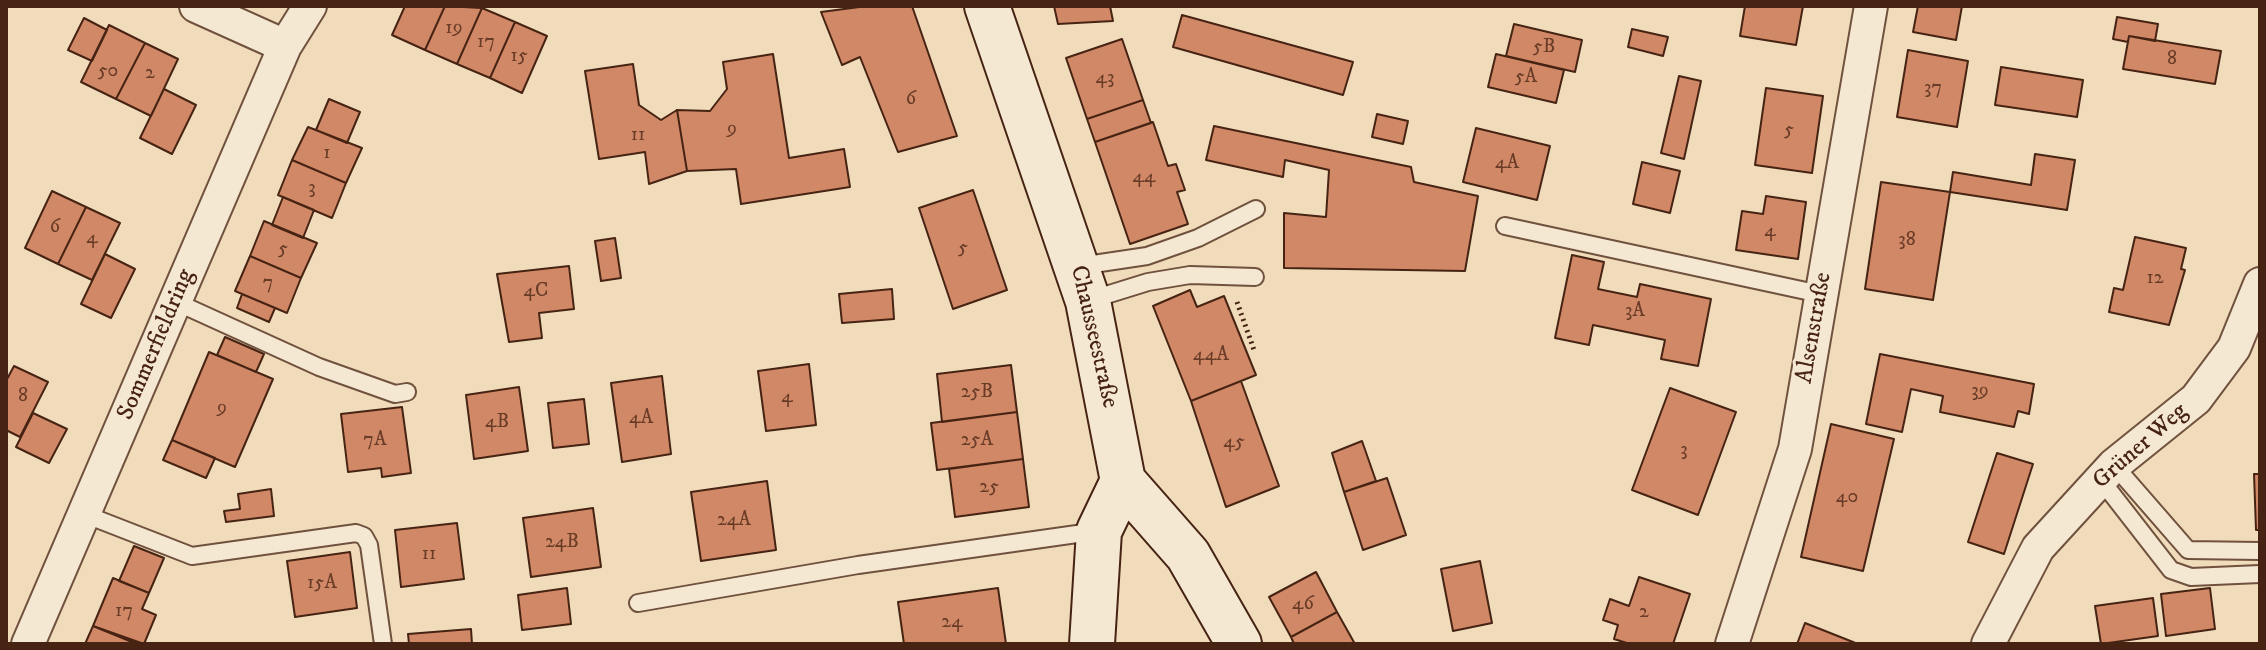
<!DOCTYPE html>
<meta charset="utf-8">
<style>
body{margin:0}
#map{position:relative;width:2266px;height:650px;overflow:hidden;background:#f0dcbb;font-family:"IM FELL DW Pica",serif}
canvas{display:block}
.frame{position:absolute;inset:0;border:8px solid #462313;pointer-events:none}
</style>
<div id="map">
<canvas width="2266" height="650"></canvas>
<div class="frame"></div>
</div>
<script>
const ctx = document.querySelector('canvas').getContext('2d');
ctx.lineJoin = 'round';
function paint(path, color) { ctx.fillStyle = color; ctx.fill(path, 'evenodd'); }
function stroke(path, color, width, dash) { ctx.strokeStyle = color; ctx.lineWidth = width; ctx.lineCap = dash ? 'butt' : 'round'; ctx.setLineDash(dash || []); ctx.stroke(path); }
function write(font, color, halo, rows, align = 'center') {
  ctx.font = font + ' "IM FELL DW Pica",serif'; ctx.lineWidth = 6; ctx.setLineDash([]); ctx.textBaseline = 'middle'; ctx.strokeStyle = halo; ctx.fillStyle = color; for (const [text, x, y, turn = 0] of rows) {
    ctx.save(); ctx.translate(x, y); ctx.rotate((+turn || 0) * Math.PI / 180); ctx.textAlign = isNaN(turn) ? turn : align; if (halo) ctx.strokeText(text, 0, 0); ctx.fillText(text, 0, 0); ctx.restore();
  }
}
const building = new Path2D(`
 M405 6H445L425 50 392 35Z
 M445 6 482 8 457 64 425 50Z
 M867 6H912L957 136 898 152 860 57 842 65 821 12Z
 M1054 6H1110L1113 21 1058 24Z
 M1745 6H1803L1796 45 1740 36Z
 M1918 6H1962L1956 40 1913 32Z
 M482 8 515 22 490 78 457 64Z
 M1182 15 1353 62 1343 95 1173 47Z
 M2117 17 2158 24 2155 41 2129 36 2128 42 2113 39Z
 M84 18 107 30 92 61 68 50Z
 M515 22 547 36 522 93 490 78Z
 M1514 24 1582 40 1575 72 1506 56Z
 M109 25 145 43 116 99 81 82Z
 M1632 29 1668 37 1663 56 1628 47Z
 M2129 36 2221 51 2215 84 2123 69Z
 M1122 39 1143 100 1087 119 1066 58Z
 M145 43 178 59 151 116 116 99Z
 M1908 50 1968 61 1957 127 1897 117Z
 M773 54 789 158 844 149 850 187 741 204 736 169 687 171 677 110 710 111 727 89 723 62Z
 M1496 54 1564 70 1556 103 1488 87Z
 M633 64 639 105 661 120 677 110 687 171 649 184 645 152 599 159 585 71Z
 M2001 67 2083 80 2077 117 1995 105Z
 M1679 76 1701 81 1684 159 1661 153Z
 M1766 88 1823 96 1812 173 1755 165Z
 M164 89 196 105 172 154 140 138Z
 M329 99 360 112 347 143 316 130Z
 M1143 100 1151 123 1095 142 1087 119Z
 M1377 114 1408 121 1403 144 1372 137Z
 M1153 122 1168 166 1176 164 1185 190 1177 192 1188 224 1130 244 1095 142Z
 M1214 126 1411 167 1414 182 1478 196 1465 271 1284 268V213L1326 217 1329 170 1285 160 1283 177 1206 160Z
 M308 127 362 148 346 183 292 160Z
 M1476 128 1550 146 1537 200 1463 182Z
 M2035 154 2075 160 2067 210 1950 192 1953 172 2031 185Z
 M292 160 346 183 332 218 278 195Z
 M1642 162 1680 171 1670 213 1633 204Z
 M1881 182 1950 192 1933 300 1865 289Z
 M973 190 1007 290 953 309 919 208Z
 M52 191 86 207 58 264 25 248Z
 M1766 196 1806 202 1798 259 1736 250 1742 211 1763 214Z
 M283 197 314 210 303 238 272 225Z
 M86 207 120 223 92 280 58 264Z
 M264 221 317 243 301 278 250 256Z
 M2135 237 2186 248 2181 269 2185 270 2169 325 2109 312 2114 288 2123 290Z
 M615 238 621 278 601 281 595 241Z
 M105 254 135 269 111 318 81 304Z
 M1572 255 1604 262 1598 289 1637 297 1640 284 1711 299 1698 366 1661 359 1665 340 1593 325 1589 345 1555 338Z
 M250 256 301 278 287 313 235 291Z
 M569 266 574 309 539 313 542 338 509 342 497 274Z
 M892 289 894 319 842 323 839 294Z
 M1190 290 1197 307 1224 296 1256 375 1191 401 1153 306Z
 M242 294 275 308 269 322 237 308Z
 M225 337 264 354 256 372 217 355Z
 M209 352 273 379 235 467 172 440Z
 M1880 354 2034 384 2029 414 2018 411 2014 427 1940 412 1943 396 1911 389 1902 432 1866 424Z
 M809 364 816 425 766 431 758 371Z
 M1011 365 1017 412 942 422 937 374Z
 M14 366 48 382 20 437 6 430V381Z
 M662 376 671 454 622 462 611 383Z
 M1241 381 1279 486 1226 507 1191 401Z
 M519 387 528 451 474 459 466 395Z
 M1670 388 1736 412 1698 515 1632 490Z
 M584 399 589 444 553 448 548 403Z
 M402 407 411 473 382 477 381 468 348 472 341 414Z
 M1017 412 1023 459 937 470 931 423Z
 M33 413 67 429 49 463 16 447Z
 M1831 424 1894 439 1863 571 1801 557Z
 M172 440 215 458 206 478 163 460Z
 M1362 441 1376 481 1344 492 1332 453Z
 M1997 453 2033 464 2004 554 1968 542Z
 M1023 459 1029 507 955 517 949 469Z
 M2254 474H2260V530H2256Z
 M1387 478 1406 535 1363 550 1344 492Z
 M767 481 776 550 701 561 691 492Z
 M271 489 274 516 226 522 224 511 240 509 238 494Z
 M593 508 601 567 531 577 523 518Z
 M457 523 464 579 401 587 395 530Z
 M134 546 164 558 149 593 119 581Z
 M350 552 357 608 295 617 287 561Z
 M1480 561 1492 623 1453 631 1441 569Z
 M1316 572 1337 612 1291 637 1269 597Z
 M1639 577 1690 594 1673 644H1630L1614 639 1618 625 1603 620 1610 599 1629 606Z
 M113 578 149 593 142 609 156 615 144 644 93 626Z
 M567 588 571 624 522 630 518 595Z
 M998 588 1006 644H904L898 602Z
 M2210 588 2215 629 2166 636 2161 594Z
 M2153 598 2158 636 2101 644 2095 606Z
 M1337 612 1355 644H1294L1291 637Z
 M1805 623 1858 644H1797Z
 M93 626 137 644H85Z
 M471 629 472 644H409L408 634Z`);
paint(building, '#d18866');
stroke(building, '#462313', 2);
const lane = new Path2D(`
 M1505 226 1820 294
 M1080 266 1147 256 1198 238 1256 209
 M1090 300 1148 282 1190 275 1255 277
 M176 302 319 367 395 394 407 392
 M2114 465 2188 550 2260 551
 M2101 480 2171 570 2191 577 2260 574
 M84 514 192 556 356 533 364 536 369 545 383 644
 M638 603 858 565 1098 531`);
const street = new Path2D(`
 M196 6 285 46
 M28 644 285 46 310 6
 M1732 644 1795 449 1871 6
 M1988 644 2038 548 2114 465 2196 399 2234 348 2260 284`);
const secondary = new Path2D(`
 M987 6 1088 301 1123 481 1188 555 1239 644
 M1092 644 1099 531 1123 481`);
stroke(lane, '#70513d', 20);
stroke(street, '#70513d', 36);
stroke(secondary, '#462313', 48);
stroke(new Path2D(`
 M1237 302 1254 350`), '#462313', 5, [2, 4]);
stroke(lane, '#f5e8d3', 16);
stroke(street, '#f5e8d3', 32);
stroke(secondary, '#f5e8d3', 44);
write('20px', '#693c28', null, [
 ["19",454,29],
 ["17",486,43],
 ["5B",1544,48],
 ["15",519,57],
 ["8",2172,60],
 ["50",108,72],
 ["2",150,74],
 ["5A",1526,78],
 ["43",1105,79],
 ["37",1933,89],
 ["6",911,100],
 ["9",732,130],
 ["5",1789,131],
 ["11",638,136],
 ["1",327,154],
 ["4A",1507,164],
 ["44",1144,178],
 ["3",312,189],
 ["6",55,228],
 ["4",1770,232],
 ["4",92,239],
 ["38",1907,241],
 ["5",963,249],
 ["5",283,250],
 ["12",2155,279],
 ["7",268,284],
 ["4C",536,292],
 ["3A",1635,312],
 ["44A",1211,356],
 ["39",1980,392],
 ["25B",977,393],
 ["8",23,397],
 ["4",787,398],
 ["9",222,409],
 ["4A",641,419],
 ["4B",497,423],
 ["7A",375,441],
 ["25A",977,441],
 ["45",1234,443],
 ["3",1684,451],
 ["25",989,488],
 ["40",1847,498],
 ["24A",734,521],
 ["24B",562,543],
 ["11",429,555],
 ["15A",322,584],
 ["46",1303,605],
 ["17",124,612],
 ["2",1644,613],
 ["24",952,623]
]);
write('24px', '#462313', '#f5e8d3', [
 ["Alsenstraße",1815,328,-80],
 ["Chausseestraße",1093,337,77],
 ["Sommerfieldring",157,345,-67],
 ["Grüner Weg",2141,447,-41]
]);
</script>
